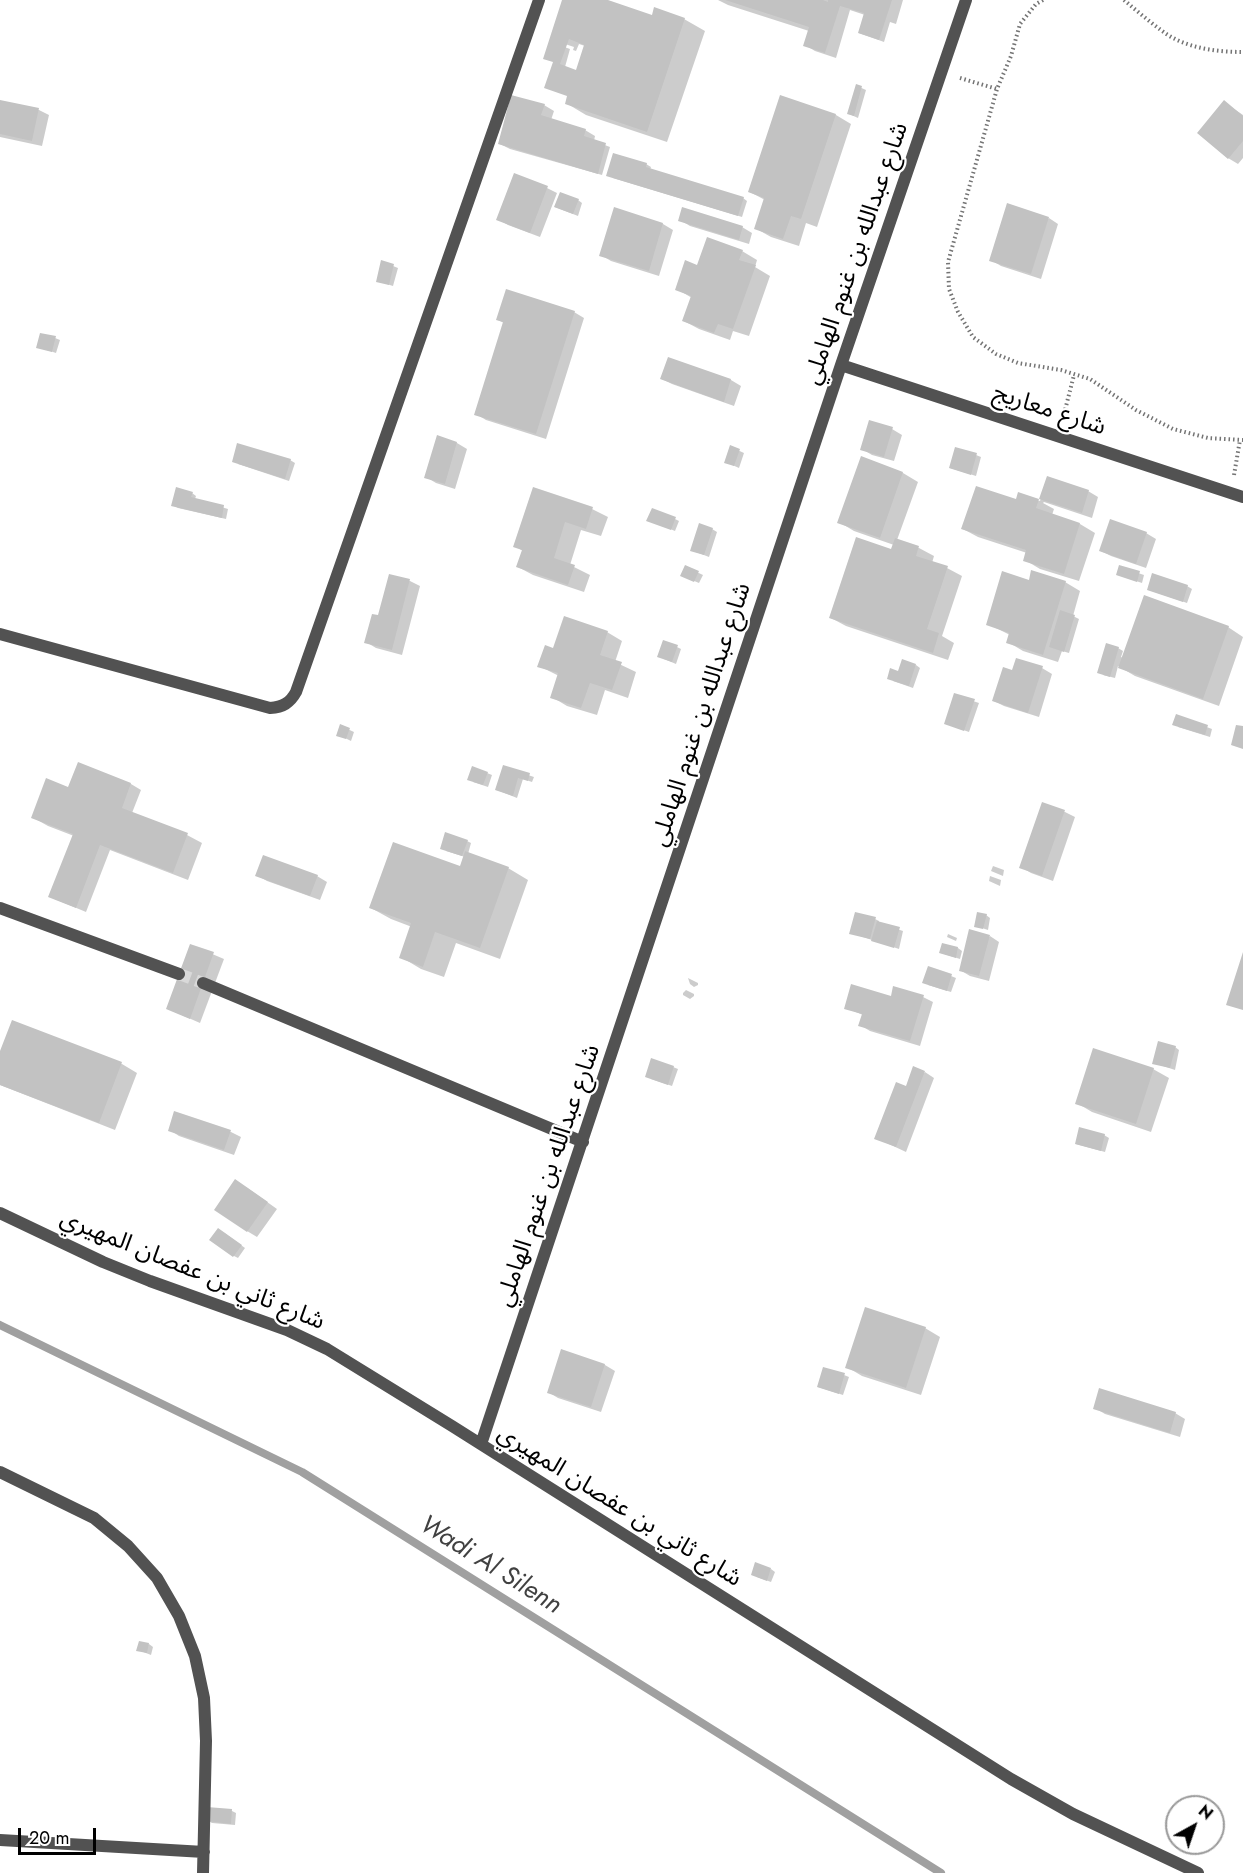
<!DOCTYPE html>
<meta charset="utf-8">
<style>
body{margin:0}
#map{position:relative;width:1243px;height:1873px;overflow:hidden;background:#fff;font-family:Jost,sans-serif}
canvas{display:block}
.north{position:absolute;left:1165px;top:1795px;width:60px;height:60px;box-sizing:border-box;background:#fff;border:2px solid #999;border-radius:50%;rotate:40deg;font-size:16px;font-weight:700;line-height:24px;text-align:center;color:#000}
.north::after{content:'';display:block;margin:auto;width:21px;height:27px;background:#000;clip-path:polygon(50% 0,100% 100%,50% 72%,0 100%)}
.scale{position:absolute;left:18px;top:1828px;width:78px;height:27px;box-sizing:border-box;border:3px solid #000;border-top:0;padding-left:8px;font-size:18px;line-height:21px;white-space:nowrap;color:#000;-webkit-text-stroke:4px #fff;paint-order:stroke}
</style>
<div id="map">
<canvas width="1243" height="1873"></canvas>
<div class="north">N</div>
<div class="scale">20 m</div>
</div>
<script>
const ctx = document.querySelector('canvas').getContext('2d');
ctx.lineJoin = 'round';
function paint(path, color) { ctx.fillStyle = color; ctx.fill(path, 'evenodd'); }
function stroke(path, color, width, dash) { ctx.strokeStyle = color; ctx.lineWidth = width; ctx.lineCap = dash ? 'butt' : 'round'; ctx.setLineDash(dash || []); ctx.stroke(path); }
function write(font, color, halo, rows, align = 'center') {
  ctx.font = font + ' Jost,"Noto Sans Arabic",sans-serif'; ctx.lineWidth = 4.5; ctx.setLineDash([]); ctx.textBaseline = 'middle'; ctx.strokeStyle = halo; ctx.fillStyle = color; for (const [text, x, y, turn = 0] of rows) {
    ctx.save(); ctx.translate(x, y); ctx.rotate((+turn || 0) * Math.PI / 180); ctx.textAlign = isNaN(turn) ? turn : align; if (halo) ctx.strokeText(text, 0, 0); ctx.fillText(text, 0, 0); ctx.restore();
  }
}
paint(new Path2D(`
 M564 0H603L653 17 684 19 705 31 667 142 586 115 566 103 569 96 554 62ZM559 42 574 47 573 50 576 51 579 44 585 46 577 72 565 67 570 49 559 45Z
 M718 0H903L896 24 890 22 884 42 859 33 865 15 850 10 836 58 815 51 805 45 809 31 728 5Z
 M857 86 866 90 858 118 849 114Z
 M781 97 836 115 851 124 817 227 806 223 799 246 771 237 755 228 765 200 750 192Z
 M0 101 39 110 49 115 42 146 0 137Z
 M1224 102 1243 115V158L1238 164 1228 158Z
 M544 105 554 111 551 120 585 130 595 136 594 141 610 147 602 175 510 149 500 144Z
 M646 164 651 167 650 170 743 198 747 201 742 217 613 178Z
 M547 188 557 193 540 237 508 225 498 219Z
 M578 200 582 203 578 216 555 207Z
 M615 209 663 224 673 230 659 276 611 261 601 255Z
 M1049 218 1058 224 1041 279 1001 266 991 260Z
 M680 220 742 227 752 233 749 244 690 226Z
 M742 251 757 260 755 267 770 276 749 336 733 331 730 340 699 329 684 321 692 298 677 289 698 267Z
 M383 262 398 268 393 286 377 281Z
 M574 312 584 318 546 439 486 420 476 414 504 323 498 320Z
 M55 338 60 340 56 353 38 347Z
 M669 359 731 380 741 386 734 406 672 384 662 379Z
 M892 429 902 435 894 461 872 455 862 449Z
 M438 437 457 443 467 449 455 489 436 483 426 477Z
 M731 447 744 453 739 468 730 464Z
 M976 455 981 457 976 476 950 468Z
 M862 458 903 473 918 482 897 540 919 548 934 556 932 563 947 568 962 576 942 636 954 643 948 660 846 626 831 618 892 551 894 545 854 531 839 522Z
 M290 460 295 463 289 481 238 464Z
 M1048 478 1088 491 1098 497 1092 518 1044 502 1043 503 1054 509 1052 515 1080 524 1095 533 1079 581 1040 569 1025 560 1027 553 978 537 963 529 1017 501 1019 494 1040 501Z
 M534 489 592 509 608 517 601 536 581 530 570 565 590 575 584 592 533 575 518 567 523 551 515 546Z
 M192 493 196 496 195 499 228 509 226 519 178 508 173 505Z
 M675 519 679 521 675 531 653 522Z
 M712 529 717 532 709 557 696 552Z
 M1146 533 1156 539 1146 568 1111 556 1101 551Z
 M686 567 703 575 699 583 687 578Z
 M1120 567 1144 575 1142 583 1118 575Z
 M390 576 410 581 420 586 402 655 376 648 366 642 380 617Z
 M1030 581 1065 582 1080 591 1073 616 1079 619 1069 653 1062 651 1058 662 1023 651 1008 642 1010 635 988 624Z
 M1187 586 1192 589 1187 603 1149 590Z
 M1228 627 1243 637 1219 706 1135 676 1118 666 1115 678 1103 675 1118 648 1123 651 1121 657 1123 658Z
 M607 632 622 641 615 662 636 672 628 698 605 690 597 715 567 706 552 697 559 676 539 666 554 650Z
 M677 647 681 649 676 664 664 659Z
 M1017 660 1042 668 1052 674 1039 717 1004 706 994 701 1013 672Z
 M916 665 920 668 913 688 893 681 899 672Z
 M955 695 979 703 969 732 946 724Z
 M1177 716 1212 729 1210 737 1178 727Z
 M341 726 354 732 351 741 343 737Z
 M79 764 131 784 141 790 132 813 187 835 202 843 188 880 110 850 86 912 50 897 74 836 48 826 32 817 75 791Z
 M504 767 534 777 532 782 523 779 517 798 497 790Z
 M487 773 492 775 488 787 473 782Z
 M1043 804 1065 812 1075 817 1053 881 1031 873 1021 867Z
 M467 841 471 843 468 854 508 868 528 880 500 959 456 943 444 977 421 969 401 957 412 927 391 919 371 908 461 868 465 857 446 851Z
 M993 866 1004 870 1003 876 991 871Z
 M257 875 317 876 327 882 320 900 267 881Z
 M990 876 1001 880 1000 886 989 881Z
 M986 915 990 918 988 930 976 926Z
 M875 919 879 921V923L903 931 899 949 851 933Z
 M948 934 957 938 956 941 947 937Z
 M990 936 999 942 989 981 970 976 960 970Z
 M191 945 224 959 200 1023 168 1009Z
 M958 948 962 951 960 959 941 953Z
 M951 976 956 978 951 992 928 985Z
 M688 978 698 983V985L694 987 690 984Z
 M686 990 694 994V996L690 999 683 995V993Z
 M923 997 933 1002 920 1046 870 1031 860 1025 863 1015 846 1008 892 998Z
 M13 1022 122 1064 137 1073 115 1130 0 1085V1055Z
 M1175 1047 1179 1050 1175 1070 1154 1063Z
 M673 1067 678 1069 672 1086 651 1079Z
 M1153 1069 1169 1078 1151 1132 1092 1112 1077 1103Z
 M925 1072 934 1078 906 1152 876 1138 907 1088Z
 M175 1113 231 1132 241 1137 234 1155 179 1136 170 1130Z
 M1104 1135 1109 1138 1105 1152 1076 1144Z
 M246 1187 277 1209 257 1237 247 1231Z
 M223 1232 245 1248 238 1258 234 1256Z
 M925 1328 940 1337 921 1395 862 1376 847 1367Z
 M562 1351 605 1365 615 1371 601 1412 558 1398 548 1392Z
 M844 1375 849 1377 843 1395 818 1387Z
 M1095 1408 1175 1413 1185 1419 1180 1437 1105 1414Z
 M771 1569 775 1572 771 1582 757 1577Z
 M149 1644 153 1647 151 1655 138 1650Z
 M208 1808 232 1811 236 1813 235 1825 212 1823 207 1820Z`), '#0003');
stroke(new Path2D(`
 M0 1325 302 1472 941 1873`), '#a0a0a0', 8);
paint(new Path2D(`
 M562 0H608L652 15 654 7 685 18 647 132 565 104 567 96 544 88 553 62 543 59ZM569 39 584 45 576 70 560 64Z
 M725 0H823L828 2V0H892L879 40 858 33 864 13 840 6 825 53 803 46 809 27Z
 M856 84 862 86 854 116 847 114Z
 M511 95 545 104 541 115 586 129 584 136 606 143 598 174 498 144Z
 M780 95 836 114 801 219 791 216 783 239 754 229 764 198 748 192Z
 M0 100 39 108 32 141 0 134Z
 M1224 100 1243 116V141L1228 159 1197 133Z
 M613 153 647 163 646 167 744 197 738 216 606 176Z
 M514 173 548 186 530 233 496 220Z
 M560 192 579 199 573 214 554 207Z
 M1007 203 1049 217 1031 274 989 261Z
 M614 207 663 223 649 271 599 256Z
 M682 207 743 226 739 240 678 221Z
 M707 237 743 250 739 260 756 265 733 329 718 324 714 333 682 321 691 296 675 290 685 260 697 265Z
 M381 260 394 264 389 285 376 282Z
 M506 289 575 311 536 434 474 415 503 322 496 320Z
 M40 333 56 336 52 352 36 348Z
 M668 357 731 379 724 402 660 379Z
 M869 420 893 427 884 457 860 450Z
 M437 435 457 442 445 484 424 478Z
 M237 443 291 459 285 479 232 462Z
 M730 445 740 449 734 466 724 463Z
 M955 447 977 453 971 475 949 468Z
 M861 456 903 472 880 538 837 523Z
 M1047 476 1089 490 1082 513 1039 499Z
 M976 486 1016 499 1018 492 1039 499 1036 508 1080 523 1064 574 1023 561 1026 550 961 529Z
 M176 487 193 492 191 497 224 505 222 518 171 506Z
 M533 487 593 507 586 529 565 522 554 558 575 565 568 585 516 567 522 550 513 547Z
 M652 508 676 517 671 530 646 521Z
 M1110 519 1147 532 1136 564 1099 551Z
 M699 523 713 528 704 555 690 551Z
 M856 537 891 549 895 538 919 546 916 556 948 566 927 629 939 633 933 653 829 618Z
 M685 565 699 571 694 582 680 576Z
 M1119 565 1140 571 1137 582 1116 575Z
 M1031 570 1066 581 1043 655 1006 643 1009 633 986 625 1002 571 1029 580Z
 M1152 573 1188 585 1183 602 1147 590Z
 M389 574 410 579 392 650 364 643 372 614 378 615Z
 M1144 595 1229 626 1203 699 1118 668Z
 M1060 610 1075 615 1064 652 1049 647Z
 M564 616 608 631 600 655 622 662 612 690 590 683 581 708 550 698 558 673 537 667 545 645 553 648Z
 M663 640 678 645 672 662 657 657Z
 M1106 643 1119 647 1110 677 1097 673Z
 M1016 658 1043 666 1028 713 992 701 1003 667 1012 670Z
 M902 659 916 664 909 686 887 679 890 668 898 671Z
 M954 693 975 699 964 731 944 724Z
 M1176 714 1208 725 1205 735 1172 725Z
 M340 724 350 728 346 739 336 736Z
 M1236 725 1243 726V749L1231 745Z
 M78 762 131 783 122 808 188 833 173 873 100 845 76 908 48 897 73 834 31 818 46 778 68 787Z
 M503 765 530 773 528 781 518 778 513 796 495 790Z
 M472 766 488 772 483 785 467 780Z
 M1042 802 1065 810 1042 876 1019 868Z
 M445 832 468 840 462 856 440 849Z
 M393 842 460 866 465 851 509 867 480 948 435 932 423 967 399 958 411 923 369 908Z
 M263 855 318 875 310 896 255 876Z
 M855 912 876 917 870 939 849 934Z
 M977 912 987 914 983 929 974 927Z
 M877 921 900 927 894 948 871 941Z
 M969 929 990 935 979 976 959 971Z
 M942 943 958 947 956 958 939 953Z
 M190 944 214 952 190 1019 166 1009Z
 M1243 952V1010L1226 1005Z
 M928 966 952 974 947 991 922 983Z
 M851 984 891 996 893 986 924 995 910 1041 858 1026 862 1014 844 1009Z
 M12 1020 122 1062 99 1123 0 1085V1051Z
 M1158 1041 1176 1046 1170 1068 1152 1064Z
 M1093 1048 1154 1068 1136 1124 1075 1104Z
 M651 1058 674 1066 668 1085 645 1077Z
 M913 1066 925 1071 896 1147 874 1139 896 1082 906 1086Z
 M174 1111 231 1130 224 1150 168 1131Z
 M1079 1127 1105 1134 1101 1151 1075 1144Z
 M235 1179 268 1202 247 1232 214 1210Z
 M218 1228 242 1245 233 1257 209 1240Z
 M865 1307 926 1327 906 1388 845 1368Z
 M561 1349 605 1364 591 1407 547 1393Z
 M823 1367 845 1373 839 1394 817 1387Z
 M1099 1388 1176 1412 1170 1433 1093 1409Z
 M755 1562 771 1568 767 1581 751 1575Z
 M139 1641 149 1643 147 1653 136 1651Z
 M207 1807 232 1809 231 1824 206 1821Z`), '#c2c2c2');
stroke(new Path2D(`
 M179 974 203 983`), '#d9d9d9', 12, [12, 6]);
stroke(new Path2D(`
 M1043 0 1036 4 1020 24 1011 56 997 89 948 262 949 289 958 312 973 337 996 354 1018 363 1061 370 1090 379 1136 410 1173 429 1208 438 1243 440
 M1124 0C1137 11 1151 23 1165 33 1186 48 1217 52 1243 52
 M960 78 997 89
 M1063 418 1074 375
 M1234 475 1240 440`), '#747474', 4, [1.5, 3]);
stroke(new Path2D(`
 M0 1472 94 1518 128 1546 157 1578 179 1616 195 1656 204 1698 206 1741 203 1873
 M0 1840 204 1852`), '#525252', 12);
stroke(new Path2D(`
 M841 365 1243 497
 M0 634 270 708C283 707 290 703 296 692L539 0
 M0 908 179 974
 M203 983 583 1142
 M0 1213 103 1262 150 1281 287 1330 327 1349 452 1426 1011 1779 1073 1814 1198 1873
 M481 1444 841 365 966 0`), '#525252', 12);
write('24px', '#000', '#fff', [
 ["شارع عبدالله بن غنوم الهاملي",857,254,-71],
 ["شارع معاريج",1049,411,18],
 ["شارع عبدالله بن غنوم الهاملي",702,715,-72],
 ["شارع عبدالله بن غنوم الهاملي",549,1176,-71],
 ["شارع ثاني بن عفصان المهيري",192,1271,22],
 ["شارع ثاني بن عفصان المهيري",619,1507,32]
]);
write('italic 26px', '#414141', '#fff', [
 ["Wadi Al Silenn",490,1566,32]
]);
</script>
